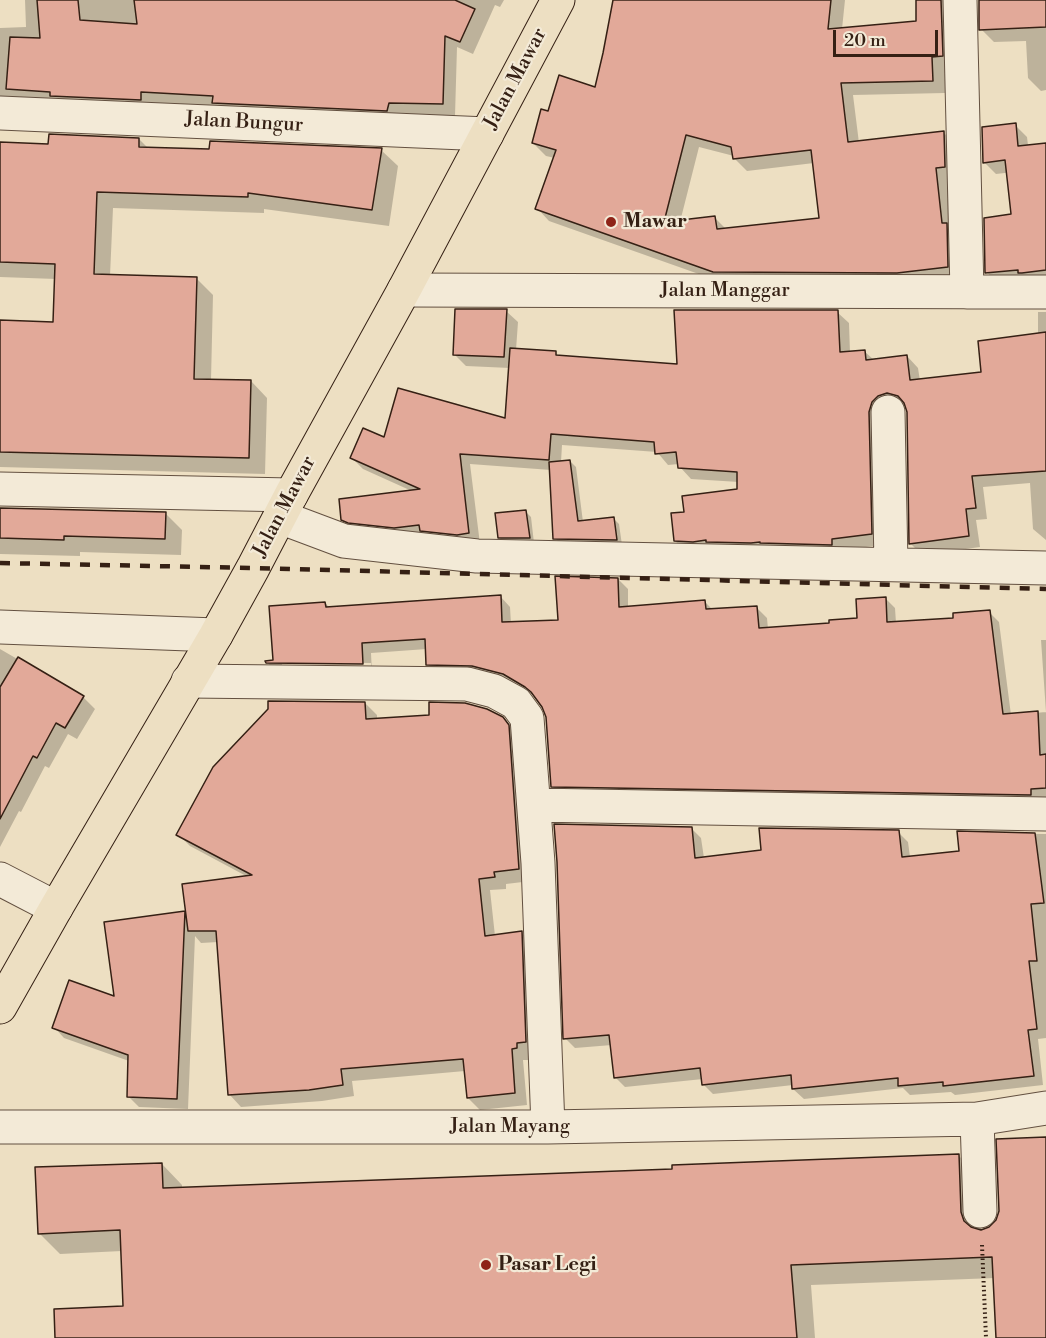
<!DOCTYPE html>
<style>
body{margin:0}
#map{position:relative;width:1046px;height:1338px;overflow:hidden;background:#eddfc2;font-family:"Libre Bodoni",serif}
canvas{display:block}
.scale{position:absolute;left:833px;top:30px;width:105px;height:27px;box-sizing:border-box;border:3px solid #352014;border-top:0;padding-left:8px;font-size:18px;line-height:21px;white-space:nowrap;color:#352014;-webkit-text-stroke:4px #f3ead7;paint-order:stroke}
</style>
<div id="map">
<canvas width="1046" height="1338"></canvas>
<div class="scale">20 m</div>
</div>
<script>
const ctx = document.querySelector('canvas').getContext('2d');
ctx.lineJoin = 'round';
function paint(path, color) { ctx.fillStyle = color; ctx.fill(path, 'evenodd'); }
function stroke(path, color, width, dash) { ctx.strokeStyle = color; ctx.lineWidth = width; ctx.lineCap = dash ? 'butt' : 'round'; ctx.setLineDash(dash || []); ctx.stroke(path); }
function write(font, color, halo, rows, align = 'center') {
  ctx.font = font + ' "Libre Bodoni",serif'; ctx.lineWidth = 4.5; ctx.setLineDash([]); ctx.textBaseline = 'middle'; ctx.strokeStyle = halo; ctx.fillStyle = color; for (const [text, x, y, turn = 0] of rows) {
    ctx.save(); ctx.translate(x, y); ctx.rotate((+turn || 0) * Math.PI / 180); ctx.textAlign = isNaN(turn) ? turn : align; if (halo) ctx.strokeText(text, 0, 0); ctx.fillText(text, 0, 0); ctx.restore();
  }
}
paint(new Path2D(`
 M25 0H504L500 7 495 5 473 54 457 47 455 116 0 113V28L26 27Z
 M615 0H845L842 29 918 22 917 0H960L955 68 945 69V93L853 95 859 143 944 133 957 146V179L948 181 960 279 727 284 549 221 537 208 555 158 546 156 533 143 549 113 596 89ZM699 147 734 156V158L747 171 814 163 821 220 727 230 715 218 680 222Z
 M980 0H1046V90L1041 91 1028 78 1026 41 994 42 981 29Z
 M1015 125 1027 137 1031 170 996 174 984 162Z
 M139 139 148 148 211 150H381L398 166 389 226 264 209V213L113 208 110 276 197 279 213 295 211 380 251 381 267 398 265 474 0 467V322L54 323 56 279 0 277V144L50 145Z
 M1046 221V282L998 284 987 272Z
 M506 311 518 322 516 350 555 352 560 357 678 365 837 312 849 323 850 353 864 351 874 360 907 356 918 368 920 381 983 373 1038 334V312H1046V540L1033 529 1030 483 983 487 987 519 976 520 980 547 922 555 911 544 908 411 906 406 901 404 882 545 842 550 687 552 675 541 686 513 739 490V482L691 479 680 467 679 464 668 465 657 452 562 445 561 462 570 461 576 467 583 522 614 519 619 524 622 545 561 544 555 538 551 470 470 464 480 544 354 531 342 519 414 492 363 469 351 457 385 439 507 420 510 368 466 366 454 354Z
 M0 509 165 513 182 530 181 555 80 552V556L0 554Z
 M525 511 531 517 534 543H505L499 537Z
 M618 579 628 589V607L705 602 713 610 757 608 767 618 768 629 830 625 859 619 885 598 895 608 896 623 955 619 989 612 999 622 1011 715 1046 712 1041 640H1046V804L563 796 552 786 547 716 536 696 510 682 438 674 428 664 427 649 371 653 372 674 277 673 267 662H274L325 603 330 608 500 596 510 607 511 624 560 621ZM282 662 371 663V666L282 665Z
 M0 649 83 697 95 709 77 739 68 734 49 768 45 766 21 812 19 811 0 847Z
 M365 703 377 715V720L502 719 515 731 531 881 506 884V889L490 890 495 936 521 932 533 945 537 1054H528L529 1060H523L527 1105 480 1110 468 1098 465 1071 352 1081 354 1096 322 1101 241 1107 229 1094 218 942 201 943 195 936 188 1109 139 1107 128 1096 129 1061 64 1038 54 1027 116 998 185 912 187 915 248 877 190 846 178 834Z
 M691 828 701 838 704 858 898 832 908 842 910 857 960 852 958 833 1046 834V1038L1038 1039 1043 1085 955 1095 951 1092 910 1095 903 1088 804 1099 793 1089V1085L713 1094 703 1084V1079L625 1087 615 1077 612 1045 575 1048 565 1038Z
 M1046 1138V1338H997L995 1278 811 1285 815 1338H57L124 1307 122 1251 60 1254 39 1233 162 1164 182 1185V1189L674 1170 959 1156 979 1176 981 1231 991 1228 998 1221Z`), '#0003');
const building = new Path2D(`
 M37 0H78L80 20 137 24 134 0H455L475 9 460 42 445 36 443 104 389 103 387 111 212 103 213 96 141 92V100L50 96V92L6 89 10 37 40 38Z
 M613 0H831L828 29 916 21V0H941L943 56 932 57 933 81 841 83 848 142 944 131 945 167 936 168 942 223H947L948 267 897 273 713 272 535 209 556 150 532 143 541 109 548 111 559 75 595 87 603 53ZM686 135 731 147 733 159 811 150 819 218 717 229 715 216 664 222Z
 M979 0H1046V27L979 30Z
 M1016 123 1018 146 1046 143V270L1022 273H1018V270L985 273 984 218 1011 214 1005 160 983 163 982 127Z
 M49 134 139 138V147L209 149 210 141 382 148 372 210 248 193V197L97 192 94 274 197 277 194 379 251 380 249 458 0 452V320L53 322 55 264 0 262V142L48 144Z
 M455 309H507L504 357 453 355Z
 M674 310H838L840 352 865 350 866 360 907 355 910 380 981 372 978 341 1046 332V471L972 476 976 508 966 509 969 536 909 544 907 412 904 403 898 396 887 393 878 396 872 402 869 412 872 534 832 539V545L760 543V542L751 543 706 542V540L693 542 674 541 671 513 684 512 682 496 737 489V472L678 468 676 452 655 454 654 442 551 434 549 460 460 454 469 533 457 535 420 531 419 525 394 528 348 523 341 520 339 499 420 489 350 458 363 428 384 437 398 388 505 418 510 348 556 351V355L677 364Z
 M570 460 578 521 614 517 617 540 553 539 549 462Z
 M0 508 166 512 165 539 64 536V540L0 538Z
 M526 510 530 538H498L495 513Z
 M555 576 618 578 619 607 705 600 706 609 757 606 759 628 829 623V620L857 618 856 599 886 597 887 622 953 618V613L990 610 1003 714 1038 711 1040 755 1046 754V788L1031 789V795L551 787 546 717 542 707 531 692 525 687 503 674 472 666 426 665 425 639 362 643 363 664 266 663 265 661 273 660 269 606 325 602 326 607 501 595 502 622 558 620Z
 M18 657 84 696 65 728 56 723 37 758 33 756 0 819V687Z
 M268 701 365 702 366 719 429 715V702L465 703 487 709 503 717 509 725 519 869 494 872 495 877 479 879 485 936 522 931 526 1042 517 1043V1048L512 1049 515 1093 467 1098 463 1059 341 1069 343 1085 309 1090 228 1095 216 931H188L182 884 252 875 176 835 213 767 268 709Z
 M554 824 692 827 695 858 761 850 759 828 899 830 902 857 959 851 957 831 1035 833 1044 903 1031 904 1037 961H1029L1037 1029 1028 1030 1034 1076 943 1086V1082L898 1086V1078L792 1089 791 1075 702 1085 700 1068 614 1078 609 1035 563 1039 557 862Z
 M185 911 177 1099 127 1097 128 1055 52 1028 69 980 114 996 104 922Z
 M1046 1137V1338H996L992 1257 791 1265 797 1338H55L54 1309 123 1306 120 1230 38 1234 35 1167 162 1163 163 1188 672 1169V1165L959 1154 961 1212 964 1221 971 1227 981 1230 989 1227 996 1220 999 1211 996 1139Z`);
paint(building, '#e2a999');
stroke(building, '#352014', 1.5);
const street = new Path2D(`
 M960 0 967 292
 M0 113 487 134
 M404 290 1046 292
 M888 412 891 564
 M0 489 291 495
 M280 517 344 541 477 556 1046 568
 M0 627 216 635
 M188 681 467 684 494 691 516 703 527 718 538 863 548 1127
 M534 805 1046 814
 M0 879 56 908
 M977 1119 980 1211
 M0 1127H548L977 1119 1046 1108`);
const primary = new Path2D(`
 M0 1007 56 908 216 635 253 568 291 495 404 290 558 0`);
stroke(street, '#635040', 35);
stroke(primary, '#352014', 35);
stroke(new Path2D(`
 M982 1245 986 1338`), '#352014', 4, [1.5, 3]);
stroke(street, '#f3ead7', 33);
stroke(primary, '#eddfc2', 33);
stroke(new Path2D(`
 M0 563 253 568 1046 589`), '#352014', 4.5, [10, 10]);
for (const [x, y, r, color] of [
 [611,222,6,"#8f2418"],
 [486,1265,6,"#8f2418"]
]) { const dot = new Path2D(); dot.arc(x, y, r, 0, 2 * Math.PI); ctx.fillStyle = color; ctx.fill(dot); stroke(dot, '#f3ead7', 2); }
write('20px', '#352014', '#f3ead7', [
 ["Jalan Mawar",516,79,-62],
 ["Jalan Bungur",244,123,3],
 ["Jalan Manggar",725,291],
 ["Jalan Mawar",285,507,-62],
 ["Jalan Mayang",510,1127]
]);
write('bold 20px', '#352014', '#f3ead7', [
 ["Mawar",623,222],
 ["Pasar Legi",498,1265]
], 'left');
</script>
